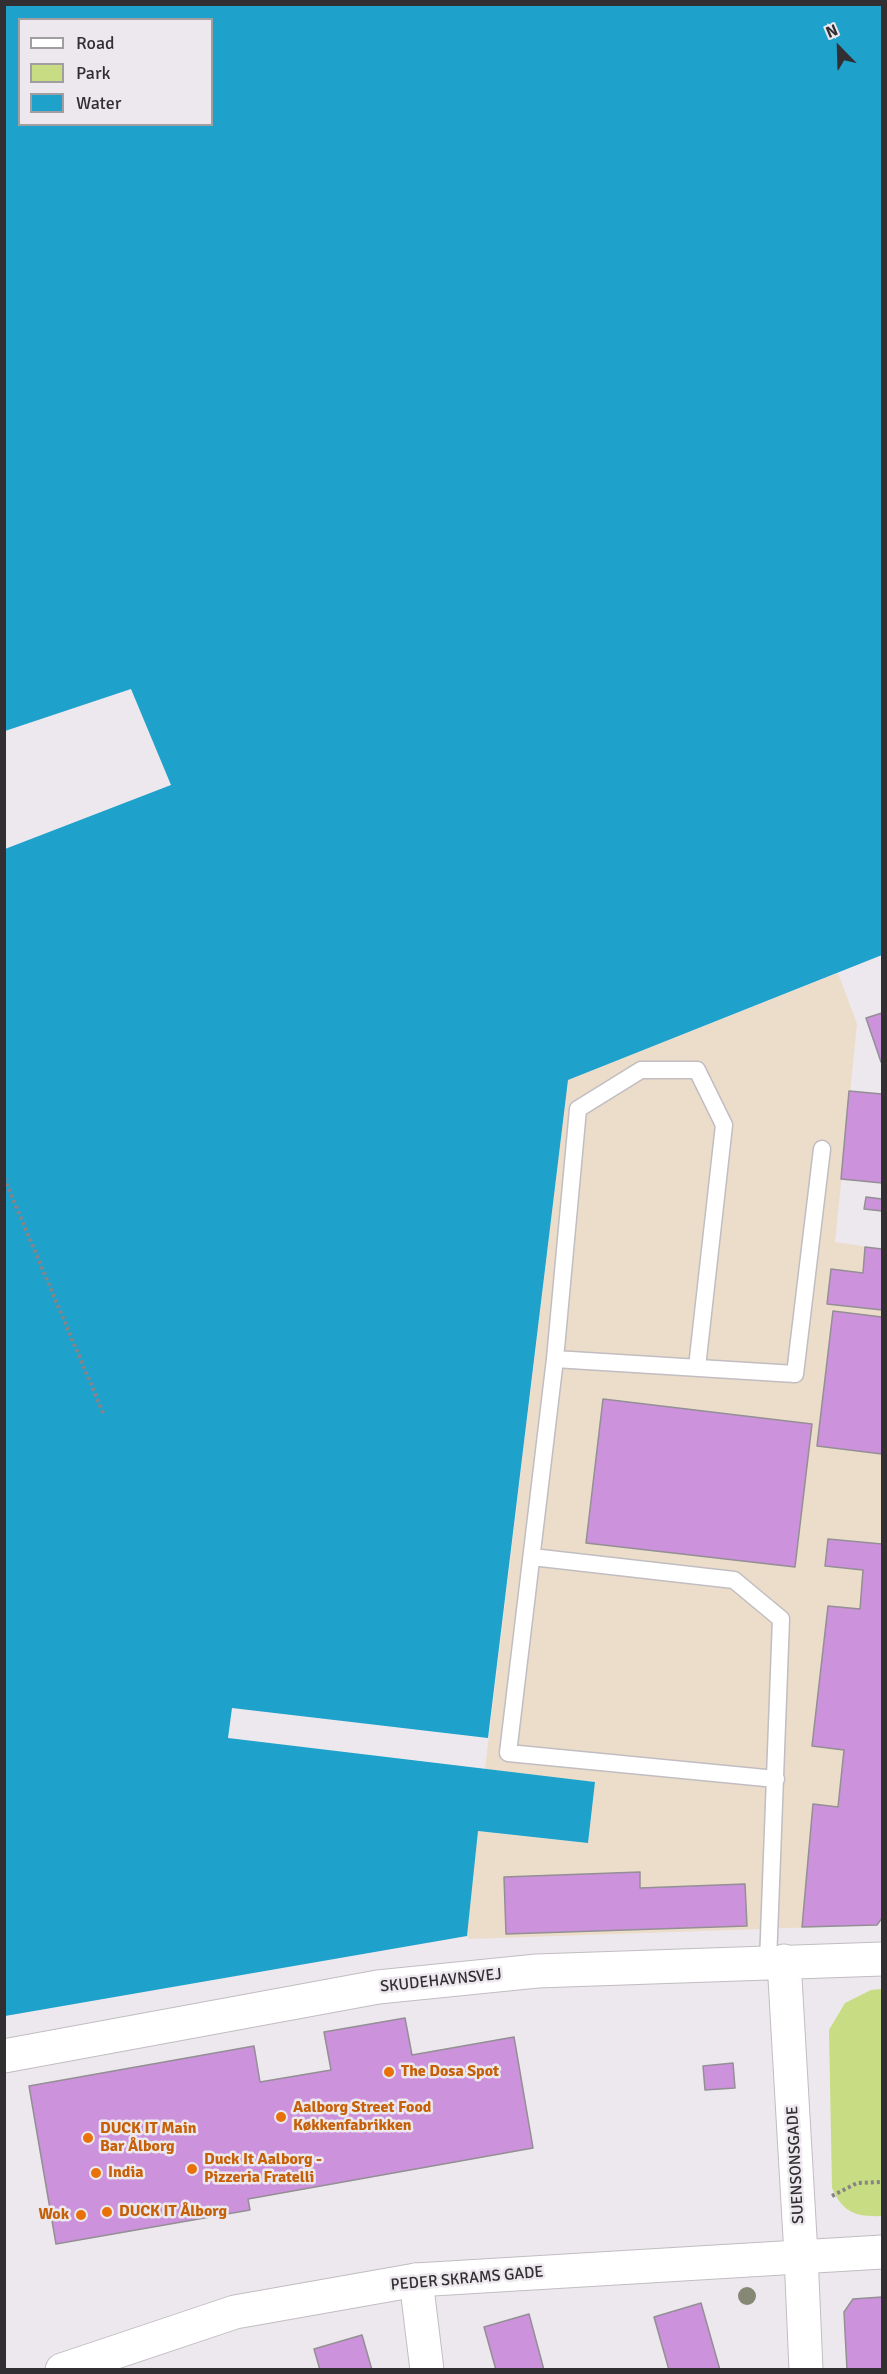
<!DOCTYPE html>
<meta charset="utf-8">
<style>
body{margin:0}
#map{position:relative;width:887px;height:2374px;overflow:hidden;background:#ece8ed;font-family:Signika,sans-serif}
canvas{display:block}
.frame{position:absolute;inset:0;border:6px solid #312f31;pointer-events:none}
.legend{position:absolute;left:18px;top:18px;width:195px;height:108px;box-sizing:border-box;background:#ece8ed;border:2px solid #a19ea2;margin:0;padding:8px 10px;list-style:none;font-size:18px;color:#312f31}
.legend li{display:flex;align-items:center;gap:12px;height:30px}
.legend b{width:30px;border:2px solid #a19ea2}
.north{position:absolute;left:809px;top:18px;width:60px;height:60px;-webkit-text-stroke:4px #ece8ed;paint-order:stroke;rotate:337deg;font-size:16px;font-weight:700;line-height:24px;text-align:center;color:#312f31}
.north::after{content:'';display:block;margin:auto;width:21px;height:27px;background:#312f31;clip-path:polygon(50% 0,100% 100%,50% 72%,0 100%)}
</style>
<div id="map">
<canvas width="887" height="2374"></canvas>
<div class="frame"></div>
<ul class="legend">
<li><b style="height:8px;background:#fff"></b>Road</li>
<li><b style="height:16px;background:#c8dd83"></b>Park</li>
<li><b style="height:16px;background:#1ea1ca"></b>Water</li>
</ul>
<div class="north">N</div>
</div>
<script>
const ctx = document.querySelector('canvas').getContext('2d');
ctx.lineJoin = 'round';
function paint(path, color) { ctx.fillStyle = color; ctx.fill(path, 'evenodd'); }
function stroke(path, color, width, dash) { ctx.strokeStyle = color; ctx.lineWidth = width; ctx.lineCap = dash ? 'butt' : 'round'; ctx.setLineDash(dash || []); ctx.stroke(path); }
function write(font, color, halo, rows, align = 'center') {
  ctx.font = font + ' Signika,sans-serif'; ctx.lineWidth = 5; ctx.setLineDash([]); ctx.textBaseline = 'middle'; ctx.strokeStyle = halo; ctx.fillStyle = color; for (const [text, x, y, turn = 0] of rows) {
    ctx.save(); ctx.translate(x, y); ctx.rotate((+turn || 0) * Math.PI / 180); ctx.textAlign = isNaN(turn) ? turn : align; if (halo) ctx.strokeText(text, 0, 0); ctx.fillText(text, 0, 0); ctx.restore();
  }
}
paint(new Path2D(`
 M838 973 857 1024 835 1242 882 1249V1918L877 1925 469 1939 467 1936 477 1831 588 1843 595 1782 485 1769 568 1080Z`), '#ecddca');
paint(new Path2D(`
 M882 1989V2216C856 2217 843 2213 832 2188L829 2030 845 2003 871 1990Z`), '#c8dd83');
paint(new Path2D(`
 M5 4 882 5V955L568 1080 488 1738 232 1708 228 1738 595 1782 588 1843 478 1831 467 1936 5 2016V849L171 785 131 689 5 731ZM20 20H212V124H20Z`), '#1ea1ca');
const building = new Path2D(`
 M882 1013V1062H881L866 1018Z
 M849 1091 882 1094V1183L841 1179Z
 M866 1197 882 1199V1211L864 1209Z
 M865 1247 882 1249V1310L827 1304 831 1269 863 1273Z
 M833 1311 882 1317V1454L817 1446Z
 M603 1399 812 1424 795 1567 586 1543Z
 M828 1539 882 1544V1918L877 1925 802 1927 813 1804 838 1807 844 1750 812 1746 828 1606 860 1609 863 1570 825 1566Z
 M640 1872V1888L745 1884 747 1926 506 1934 504 1877Z
 M405 2018 412 2055 514 2037 533 2148 248 2199 250 2210 56 2244 29 2086 254 2046 260 2082 331 2070 324 2032Z
 M733 2063 735 2088 705 2090 703 2066Z
 M882 2297V2370H847L844 2312 853 2299Z
 M701 2303 720 2370H669L654 2317Z
 M529 2314 544 2370H496L484 2327Z
 M362 2335 372 2370H320L314 2349Z`);
paint(building, '#cc92dc');
stroke(building, '#938f94', 1.5);
const lane = new Path2D(`
 M555 1359 578 1109 641 1070H697L724 1125 697 1367
 M532 1557 734 1580 781 1619 768 1962
 M776 1779 508 1753 555 1359 795 1374 822 1149`);
const street = new Path2D(`
 M784 1961 801 2255 806 2370
 M4 2056 378 1987 537 1971 882 1959
 M416 2280 427 2370`);
const secondary = new Path2D(`
 M62 2370 235 2312 416 2280 882 2252`);
stroke(lane, '#c1bdc1', 19);
stroke(street, '#c1bdc1', 35);
stroke(secondary, '#c1bdc1', 35);
stroke(new Path2D(`
 M4 1178 104 1415
 M832 2196 857 2183 882 2182`), '#878488', 4, [3, 3]);
stroke(lane, '#fff', 16);
stroke(street, '#fff', 33);
stroke(secondary, '#fff', 33);
ctx.fillStyle = '#868876';
for (const [x, y] of [
 [747,2296]
]) { ctx.beginPath(); ctx.arc(x, y, 9, 0, 2 * Math.PI); ctx.fill(); }
for (const [x, y, r, color] of [
 [389,2072,6,"#e8710a"],
 [281,2117,6,"#e8710a"],
 [88,2138,6,"#e8710a"],
 [192,2169,6,"#e8710a"],
 [96,2173,6,"#e8710a"],
 [107,2212,6,"#e8710a"],
 [81,2215,6,"#e8710a"]
]) { const dot = new Path2D(); dot.arc(x, y, r, 0, 2 * Math.PI); ctx.fillStyle = color; ctx.fill(dot); stroke(dot, '#ece8ed', 2); }
write('16px', '#312f31', '#ece8ed', [
 ["SKUDEHAVNSVEJ",441,1981,-6],
 ["SUENSONSGADE",796,2165,-93],
 ["PEDER SKRAMS GADE",467,2279,-5]
]);
write('bold 16px', '#c56008', '#ece8ed', [
 ["The Dosa Spot",401,2072],
 ["Aalborg Street Food",293,2108],
 ["Køkkenfabrikken",293,2126],
 ["DUCK IT Main",100,2129],
 ["Bar Ålborg",100,2147],
 ["Duck It Aalborg -",204,2160],
 ["Pizzeria Fratelli",204,2178],
 ["India",108,2173],
 ["DUCK IT Ålborg",119,2212],
 ["Wok",69,2215,"right"]
], 'left');
</script>
